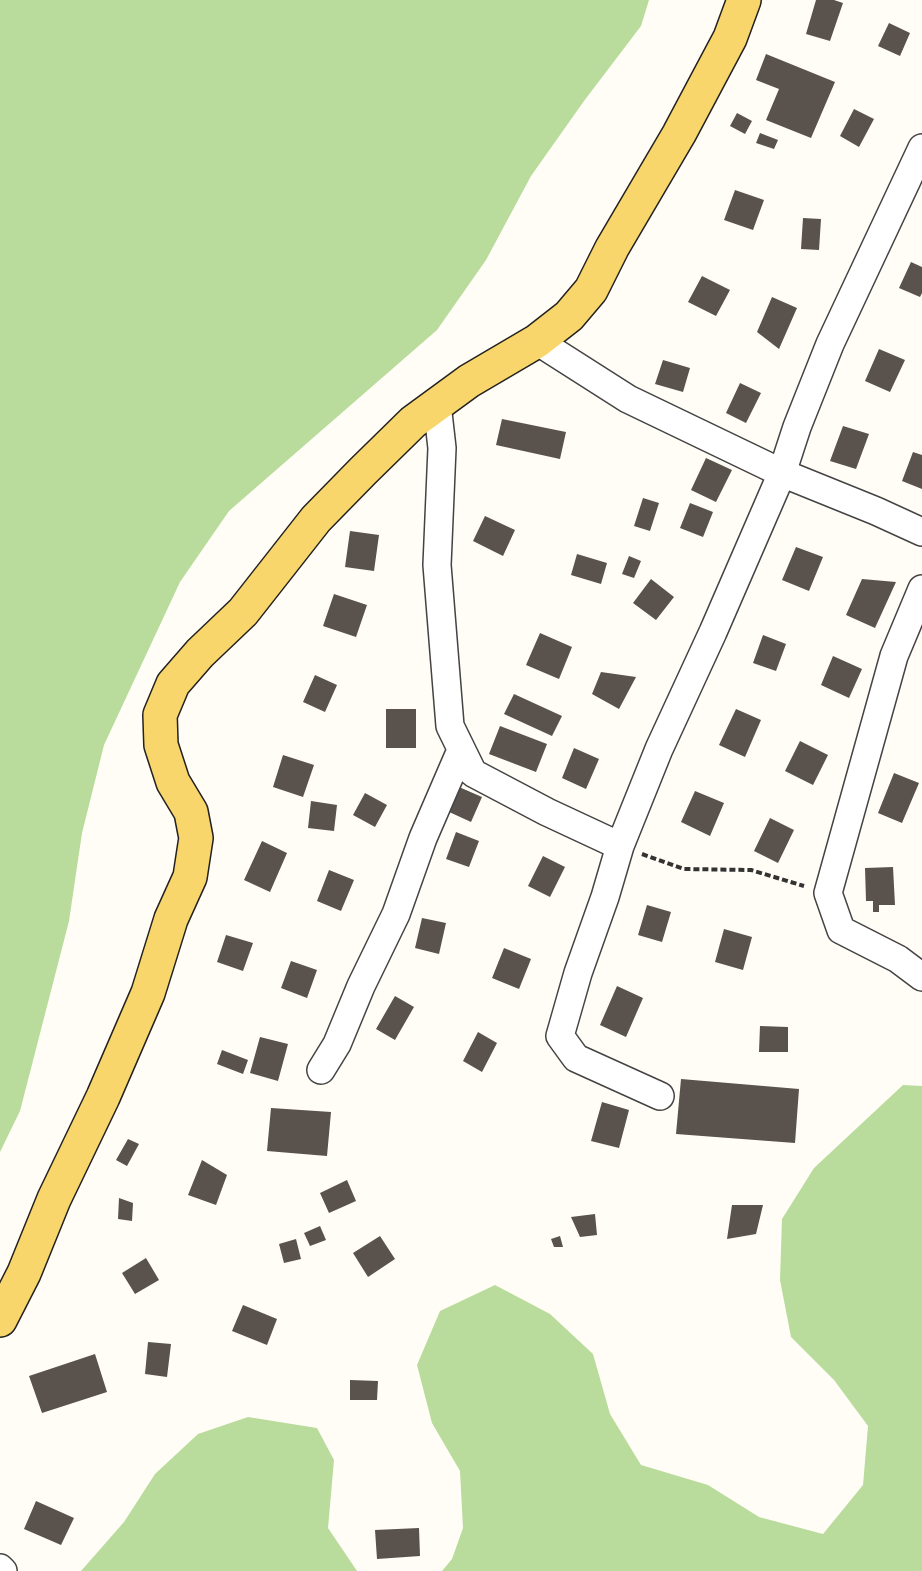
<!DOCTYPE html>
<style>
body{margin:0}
canvas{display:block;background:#fffdf5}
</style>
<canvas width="922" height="1571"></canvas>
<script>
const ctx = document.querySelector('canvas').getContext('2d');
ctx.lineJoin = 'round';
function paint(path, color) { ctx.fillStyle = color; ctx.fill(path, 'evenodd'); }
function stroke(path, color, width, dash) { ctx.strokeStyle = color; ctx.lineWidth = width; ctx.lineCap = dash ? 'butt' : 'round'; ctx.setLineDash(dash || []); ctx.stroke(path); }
paint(new Path2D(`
 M0 0H649L641 26 584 101 531 176 486 260 437 330 229 511 180 582 104 745 82 833 69 921 20 1111 0 1152Z
 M903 1085 922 1086V1571H442L452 1559 463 1528 460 1471 432 1423 417 1365 440 1311 495 1285 550 1314 593 1354 610 1414 641 1465 708 1485 759 1517 823 1534 863 1485 868 1426 834 1380 791 1337 780 1280 782 1219 814 1168Z
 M248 1417 317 1428 334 1460 328 1528 357 1571H81L124 1522 155 1474 198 1434Z`), '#b9dc9c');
paint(new Path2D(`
 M816 0H834L843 3 830 41 806 34Z
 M889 23 910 33 900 56 878 46Z
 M766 54 835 82 811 138 766 120 779 89 756 80Z
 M854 109 874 119 859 147 840 136Z
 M737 113 752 121 745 134 730 126Z
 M760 133 778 140 774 149 756 143Z
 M735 190 764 200 753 230 724 220Z
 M803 218 821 219 819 250 801 249Z
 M911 262 922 267V293L920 297 899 288Z
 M702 276 730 290 716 316 688 302Z
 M772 297 797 308 779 349 757 332Z
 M879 349 905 360 890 392 865 381Z
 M663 360 690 368 683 392 655 384Z
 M740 383 761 393 746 423 726 413Z
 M502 419 566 432 560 459 496 445Z
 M843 426 869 434 856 469 830 461Z
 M913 452 922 455V489L902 481Z
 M706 458 732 470 716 502 691 490Z
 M643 498 659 503 650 531 634 526Z
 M690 503 713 512 703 537 680 528Z
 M485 516 515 530 503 556 473 541Z
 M350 531 379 535 374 571 345 567Z
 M796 547 823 557 809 591 782 580Z
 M577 554 607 563 601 584 571 575Z
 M629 556 641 561 634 578 622 574Z
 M651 579 674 597 656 620 633 603Z
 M862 579 896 582 875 628 846 615Z
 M334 594 367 605 356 637 323 626Z
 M540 633 572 647 559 679 526 665Z
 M763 635 786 644 776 671 753 663Z
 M833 656 862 669 849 698 821 685Z
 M601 672 636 677 619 709 592 694Z
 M315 675 337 685 325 712 303 702Z
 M514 694 562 716 552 736 504 714Z
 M386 709H416V748H386Z
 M736 709 761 720 745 757 719 745Z
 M500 726 547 744 536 772 489 754Z
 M800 741 828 755 813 785 785 771Z
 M574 748 599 759 586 789 562 778Z
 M283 755 314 765 303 797 273 787Z
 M894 773 919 783 902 823 878 813Z
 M459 787 482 797 471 822 447 811Z
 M695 791 724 803 710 836 681 822Z
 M365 793 387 805 375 827 353 815Z
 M311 801 337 805 334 831 308 828Z
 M770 818 794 830 778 863 754 851Z
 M456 832 479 841 469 867 446 859Z
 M262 841 287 853 270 892 244 880Z
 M543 856 565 867 550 897 528 886Z
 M893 867 895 905H879V912H873V901H866L865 868Z
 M329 870 354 880 341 911 317 901Z
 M647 905 671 912 662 942 638 935Z
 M422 918 446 923 439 954 415 948Z
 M724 929 752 937 743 970 715 962Z
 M226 935 253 943 243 971 217 962Z
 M504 948 531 959 519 989 492 978Z
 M291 961 317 970 307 998 281 988Z
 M617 986 643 998 626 1037 600 1025Z
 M395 996 414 1007 395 1040 376 1029Z
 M760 1026 788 1027V1052H759Z
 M478 1032 497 1043 482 1072 463 1061Z
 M260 1037 288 1044 278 1081 250 1073Z
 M222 1050 248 1060 243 1074 217 1064Z
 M681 1079 799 1089 795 1143 676 1134Z
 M602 1102 629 1110 619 1148 591 1141Z
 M271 1108 331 1112 327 1156 267 1151Z
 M128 1139 139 1144 127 1166 116 1160Z
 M202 1160 227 1175 216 1205 188 1195Z
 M347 1180 356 1201 329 1213 320 1193Z
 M119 1198 133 1203 132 1221 118 1219Z
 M732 1205H763L756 1234 727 1239Z
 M595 1214 597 1235 580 1237 571 1217Z
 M320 1226 326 1240 310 1246 304 1233Z
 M380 1236 395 1259 368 1277 353 1253Z
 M560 1236 563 1247H554L551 1239Z
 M296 1239 301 1259 284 1263 279 1244Z
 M146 1258 159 1280 135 1294 122 1273Z
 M243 1305 277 1319 267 1345 232 1331Z
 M148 1342 171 1344 167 1377 145 1374Z
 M95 1354 107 1392 42 1413 29 1376Z
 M350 1380 378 1381 377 1400H350Z
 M36 1501 74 1518 61 1545 24 1529Z
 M419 1528 420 1556 377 1559 375 1530Z`), '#5a524d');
const minor = new Path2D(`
 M537 341 628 399 782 473 876 511 922 532
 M437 404 442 448 437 565 450 726 473 773 547 812 620 846
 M922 589 894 656 828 893 841 930 898 959 922 977
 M321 1070 337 1044 361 986 396 914 423 838 461 750
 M660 1096 576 1058 560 1036 578 973 605 897 620 846 659 749 713 632 782 473 797 427 830 344 922 148
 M0 1568 3 1571`);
const major = new Path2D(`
 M0 1320 24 1273 54 1199 103 1097 148 993 171 919 190 877 196 838 191 812 173 782 161 745 160 715 173 684 200 653 243 612 316 519 363 471 413 422 469 381 537 341 569 316 591 290 612 248 679 134 730 38 744 0`);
stroke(minor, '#444', 30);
stroke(major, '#222', 36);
stroke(new Path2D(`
 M642 854 684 869 751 870 804 886`), '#333', 4, [6, 3]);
stroke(minor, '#fff', 27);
stroke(major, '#f9d66b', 33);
</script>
